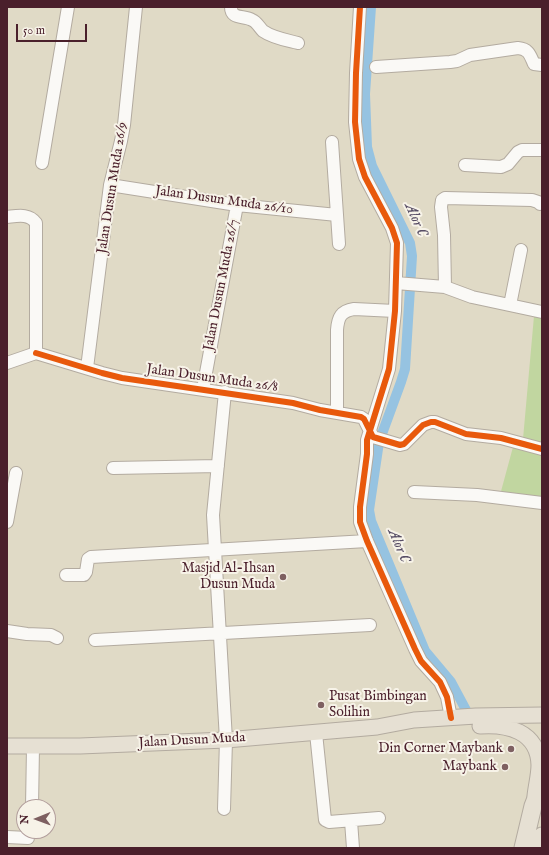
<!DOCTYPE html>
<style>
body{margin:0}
#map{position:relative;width:549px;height:855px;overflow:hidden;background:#e0dac6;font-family:"IM FELL English",serif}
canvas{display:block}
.frame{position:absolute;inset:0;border:8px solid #4a1f2b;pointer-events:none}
.north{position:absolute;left:16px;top:799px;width:40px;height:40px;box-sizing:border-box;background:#f7f3e8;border:1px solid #b29e9c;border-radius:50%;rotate:269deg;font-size:11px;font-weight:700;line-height:16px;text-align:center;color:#4a1f2b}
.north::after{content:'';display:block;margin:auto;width:14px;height:18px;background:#7e6061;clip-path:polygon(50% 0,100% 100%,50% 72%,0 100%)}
.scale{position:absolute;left:16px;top:24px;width:71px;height:18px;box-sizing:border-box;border:2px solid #4a1f2b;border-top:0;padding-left:5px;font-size:12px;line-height:14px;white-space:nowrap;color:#4a1f2b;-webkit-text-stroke:3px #f7f3e8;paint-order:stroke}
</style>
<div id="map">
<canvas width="549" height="855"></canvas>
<div class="frame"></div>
<div class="north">N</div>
<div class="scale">50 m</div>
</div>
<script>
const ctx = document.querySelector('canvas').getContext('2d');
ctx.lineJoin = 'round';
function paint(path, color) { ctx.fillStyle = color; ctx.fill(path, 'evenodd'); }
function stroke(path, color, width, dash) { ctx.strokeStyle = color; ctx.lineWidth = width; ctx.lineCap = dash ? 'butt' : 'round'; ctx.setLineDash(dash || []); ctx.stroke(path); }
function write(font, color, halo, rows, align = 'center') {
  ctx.font = font + ' "IM FELL English",serif'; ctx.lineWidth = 4; ctx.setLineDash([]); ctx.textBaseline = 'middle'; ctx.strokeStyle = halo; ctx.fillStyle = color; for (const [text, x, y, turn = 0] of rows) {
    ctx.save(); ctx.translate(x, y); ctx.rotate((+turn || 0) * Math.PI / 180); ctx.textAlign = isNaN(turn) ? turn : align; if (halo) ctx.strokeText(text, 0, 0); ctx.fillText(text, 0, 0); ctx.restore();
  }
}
paint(new Path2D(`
 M534 316 542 317V444L523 439Z
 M513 447 542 453V500L500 495Z`), '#c1d6a0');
stroke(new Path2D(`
 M371 7 365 94 367 147 372 166 410 243 412 256 405 369 401 382 379 442 369 510 371 521 425 651 451 682 466 710`), '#96c3e1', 10);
const minor = new Path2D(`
 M231 7C231 20 244 15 252 20 257 22 259 27 263 31 273 38 286 40 298 43
 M360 7 356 73 355 122 359 159 365 177 392 228 397 243 395 311 389 369 367 440V454L360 507V522L367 541 415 649 421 661 440 682 447 697 451 718
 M376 67 450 62 457 61 470 55 518 48C529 49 530 55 534 64L542 65
 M332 142 339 244
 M42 163 68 7
 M465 165 501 167 508 164 518 152 522 150H542
 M110 185 237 205 337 215
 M7 217C17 216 29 213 36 223V353
 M396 283 445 287 472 297 542 312
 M445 287 444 235 441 207 442 200 445 198 532 200 538 202 540 204
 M510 305 521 250
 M36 353 102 373 122 378 293 403 320 410 361 417 364 419 373 437 400 445 404 444 423 425 431 422H435L466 434 501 438 542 449
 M7 363 36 353
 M87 368 110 185 121 141 124 125 136 7
 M203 389 237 205
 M337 413V330C338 317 341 311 354 309L395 311
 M113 468 218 466
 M414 492 477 495 542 503
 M7 522 16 473
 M66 575H84L86 572 88 559 91 557 367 541
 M7 631 27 634 51 635 57 638
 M95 640 370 625
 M316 733 325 820 329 822 379 818
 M32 807 33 747
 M224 809 226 740 213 515 225 392
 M351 821 353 848
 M7 837 28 838`);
const major = new Path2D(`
 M480 726C507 724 538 731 539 765 539 775 536 786 535 796
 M7 746H80L226 740 377 727 414 720 476 716 542 715`);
const highway = new Path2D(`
 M523 848 533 806 542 783
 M539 848 542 836`);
stroke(minor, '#b3aba0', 14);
stroke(major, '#b3aba0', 17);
stroke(highway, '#b3aba0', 19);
stroke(minor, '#faf9f6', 12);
stroke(major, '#e6e0d3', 15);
stroke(highway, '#e6e0d3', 17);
stroke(new Path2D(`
 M360 7 356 73 355 122 359 159 365 177 392 228 397 243 395 311 389 369 367 440V454L360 507V522L367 541 415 649 421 661 440 682 447 697 451 718
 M36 353 102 373 122 378 293 403 320 410 361 417 364 419 373 437 400 445 404 444 423 425 431 422H435L466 434 501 438 542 449`), '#e8590c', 6);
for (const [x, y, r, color] of [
 [283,577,4,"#7e6061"],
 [321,705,4,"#7e6061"],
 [511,749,4,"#7e6061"],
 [505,767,4,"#7e6061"]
]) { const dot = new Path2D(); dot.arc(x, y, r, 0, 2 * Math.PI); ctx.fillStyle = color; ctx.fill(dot); stroke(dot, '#f7f3e8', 1.5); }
write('14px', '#4a1f2b', '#f7f3e8', [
 ["Jalan Dusun Muda 26/9",113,188,-81],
 ["Jalan Dusun Muda 26/10",224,201,8],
 ["Jalan Dusun Muda 26/7",222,285,-79],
 ["Jalan Dusun Muda 26/8",212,379,8],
 ["Jalan Dusun Muda",192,741,-3]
]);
write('14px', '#4a1f2b', '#f7f3e8', [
 ["Masjid Al-Ihsan",275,569],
 ["Dusun Muda",275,585],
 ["Pusat Bimbingan",329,697,"left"],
 ["Solihin",329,713,"left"],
 ["Din Corner Maybank",503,749],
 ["Maybank",497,767]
], 'right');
write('italic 15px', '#574d65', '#f7f3e8', [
 ["Alor C",415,220,66],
 ["Alor C",398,546,67]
]);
</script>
